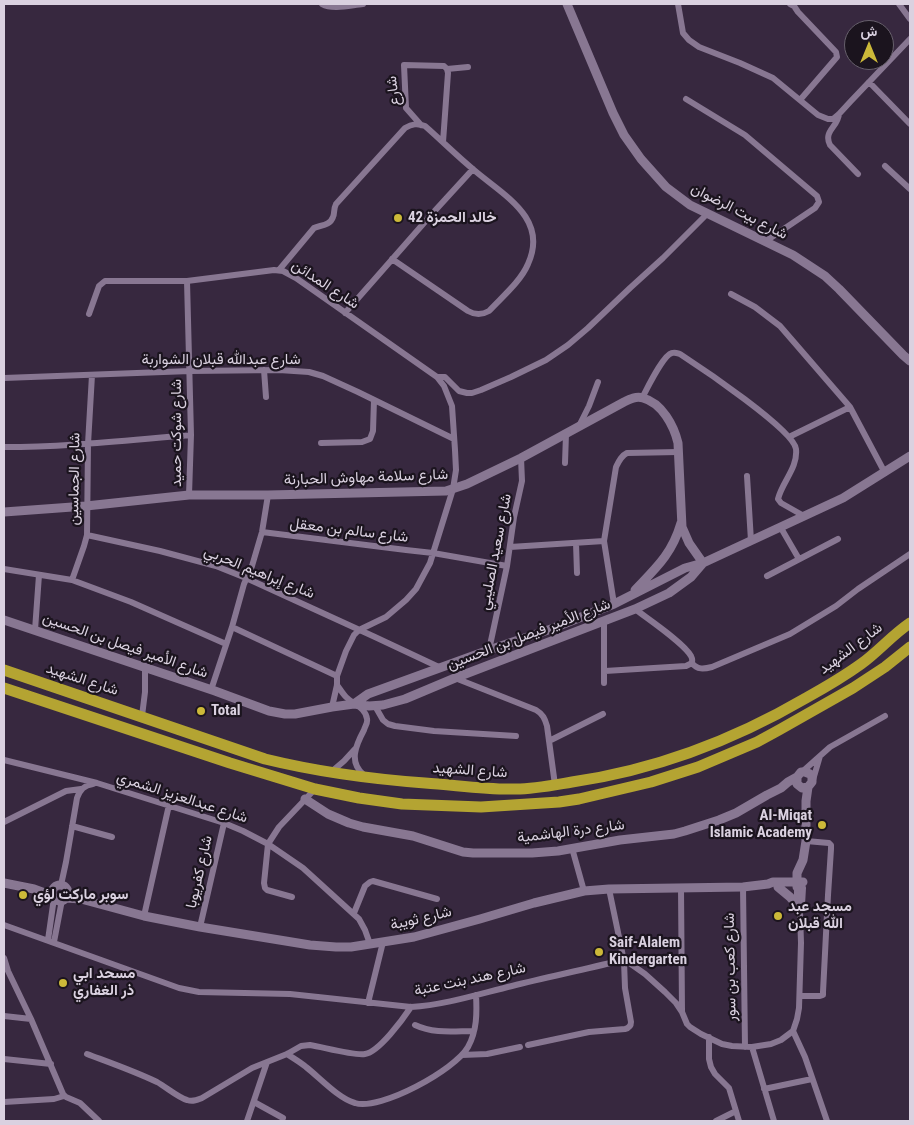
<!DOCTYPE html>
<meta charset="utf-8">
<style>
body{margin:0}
#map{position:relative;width:914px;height:1125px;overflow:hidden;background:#37283f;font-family:"Roboto Condensed",Vazirmatn,sans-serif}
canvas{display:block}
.frame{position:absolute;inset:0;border:5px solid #dad1e0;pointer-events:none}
.north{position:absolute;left:844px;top:20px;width:50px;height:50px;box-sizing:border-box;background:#1b141e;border:1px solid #67606c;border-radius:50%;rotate:0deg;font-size:14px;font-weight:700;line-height:20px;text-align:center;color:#dad1e0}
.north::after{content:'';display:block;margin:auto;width:18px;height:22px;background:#ccb939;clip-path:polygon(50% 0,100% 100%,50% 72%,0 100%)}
</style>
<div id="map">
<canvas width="914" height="1125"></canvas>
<div class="frame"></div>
<div class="north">ش</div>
</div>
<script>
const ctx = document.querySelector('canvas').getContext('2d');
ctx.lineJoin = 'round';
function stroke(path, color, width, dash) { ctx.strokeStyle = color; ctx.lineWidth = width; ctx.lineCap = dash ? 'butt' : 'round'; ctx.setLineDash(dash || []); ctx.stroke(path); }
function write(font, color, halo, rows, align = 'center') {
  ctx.font = font + ' "Roboto Condensed",Vazirmatn,sans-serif'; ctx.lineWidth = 4.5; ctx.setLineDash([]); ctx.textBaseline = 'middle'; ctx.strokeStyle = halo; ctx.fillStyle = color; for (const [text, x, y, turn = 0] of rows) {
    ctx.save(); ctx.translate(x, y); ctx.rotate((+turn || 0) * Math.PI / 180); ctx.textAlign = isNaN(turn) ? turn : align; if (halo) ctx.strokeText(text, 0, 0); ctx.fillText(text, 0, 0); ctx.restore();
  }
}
stroke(new Path2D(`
 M322 4C333 10 351 5 363 4
 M678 4 683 33 689 40 699 47 740 63 773 78 818 115 828 119H833L839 114 851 101 910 39
 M790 4 794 6 798 12 836 52 837 57 800 100
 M899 4 910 19
 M447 69 468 67
 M869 82 910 124
 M686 99 745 135 817 196 819 202 815 208 766 241
 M839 114C838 127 823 131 830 145L858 174
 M421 125 406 108 404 65 444 66 447 69 448 73 443 142
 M885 166 910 189
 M279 270 314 228C320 225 330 226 333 217 335 213 333 210 336 204L405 128C412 124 417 123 425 126 441 140 457 156 474 170 503 195 549 218 528 264 521 281 502 297 489 311 482 315 475 315 468 311L392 259
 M187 281 191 435 189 495
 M731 294 755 307 780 326 850 407 885 473
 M345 313 431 215 473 169
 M89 314 99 286 105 281H187L274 270 283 271 296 278 437 377 444 386 452 406 455 450 456 470 453 489 430 563 416 589 406 600 386 617 359 630 354 635 346 651 337 676V685L332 707
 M264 370 266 397
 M437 377H445L459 391 467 393H472L481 390 511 377 546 360 568 345 588 328 630 288 663 258 707 214
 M4 378 190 371 279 370 309 372 323 376 358 392 454 439
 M642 398C647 389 663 355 672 353 675 352 677 353 680 354 700 367 794 430 796 449 798 468 782 482 778 499L781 503 804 516
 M579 426 589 406 598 382
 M789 437 850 407
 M321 443 362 442 370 439 373 431 374 400
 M4 447C66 447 128 440 191 435
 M565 463 566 434
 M747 476 751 541
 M781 528 799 559
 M262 532 406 550 433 553 507 566
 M87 535 160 551 216 566 246 578 375 637 441 668
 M576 543 577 573
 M510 547 604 541
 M4 569 72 580 131 602 226 644
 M767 576 838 539
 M72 580 84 546 87 535 88 444 92 375
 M614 604 604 541 616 467C619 461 621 456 627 453L678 452
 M604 620V683
 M232 627 337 676
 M35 630 39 575
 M489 650 507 566 514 517 522 481 521 458
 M692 663C697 670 704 669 712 667L790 634 836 606 858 589 910 554
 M605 671 686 666 692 663C692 659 693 660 691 656 684 643 648 619 635 609
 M455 678 536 710C543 714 545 719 547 726L555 785
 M337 685C340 689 343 694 346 697 353 704 366 708 367 719 368 723 365 726 364 730 356 745 348 762 364 775
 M211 690 232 627 244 584 252 566 262 532 268 495
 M375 706 383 720 388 724 395 726 434 731 516 736
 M142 716 145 692V667
 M549 741 603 714
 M4 760 97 783 224 823 243 831 268 844 303 868 359 919 365 930 370 944
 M802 772 830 747 885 716
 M330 773 344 761 355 749
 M813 780 820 756
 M4 822 66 791 81 789
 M72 826 112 837
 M572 848 584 891
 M61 885 66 862 77 798C80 790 84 785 93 784
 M743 887 745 1047
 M681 888 682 1011
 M292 897 267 890 265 888 264 883 268 844 279 827 315 789
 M800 912 802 905 803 888
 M354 913 365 886 370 882 373 881 437 899
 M144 916 169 805
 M4 925 179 988 199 992 290 994 411 1007C445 1005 479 994 512 986 547 977 583 970 618 961L628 962 645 974 665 992 676 1003 682 1012 687 1024 690 1027 701 1034 722 1044 732 1046 752 1047 771 1044 781 1040 793 1031 797 1019 799 1008 801 943 800 912 797 905V888
 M200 927 224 823
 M48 940 54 898
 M54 942 62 900
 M4 958 8 971 31 1019 63 1094 66 1097 80 1103 99 1121
 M800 996H820L823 995V992L828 895 831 849V845L829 843 806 841
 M368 1003 383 942
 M4 1016 31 1019
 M415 1025C434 1034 454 1031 474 1031
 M793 1031 805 1057 827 1121
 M709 1037V1059L711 1067 715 1074 729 1088 739 1121
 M528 1045 589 1032 625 1029C629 1028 631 1026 631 1022L625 988 624 961 609 889
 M752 1047 774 1121
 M87 1054C111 1063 134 1071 157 1082 166 1087 179 1098 187 1100 193 1102 197 1100 202 1098L252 1068 287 1054 301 1046 310 1045C323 1047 354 1056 365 1054 379 1052 403 1019 411 1007
 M287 1054C293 1058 300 1062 306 1067 319 1077 339 1099 355 1103 380 1111 455 1070 468 1047 477 1031 477 1013 476 995
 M462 1055 487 1054 520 1047
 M4 1059 51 1064
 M764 1089 812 1079
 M4 1102 54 1099 64 1096
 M254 1102 283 1118
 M247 1121 267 1062
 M716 1121 736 1111`), '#887792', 6);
stroke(new Path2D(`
 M567 4 613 113 624 135 641 159 666 187 690 205 793 255 825 276 839 289 903 355 910 361
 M4 512 86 506 189 495H268L446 491 467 484 521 458 624 402C630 399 636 396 643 398 662 403 674 426 678 443L682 527 689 543 703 563
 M635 590C656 568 672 554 681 523
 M4 620 215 691 269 711 285 714H295L332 707 354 704 369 706 383 705 405 699 455 678 635 609 669 593 691 577 703 563
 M354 704 368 694 489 650 551 629 614 604 685 568 703 563 843 498 910 456
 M305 799 328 814 349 823 363 827 413 836 463 852 473 853H532L558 851 620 840 674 834 685 831 719 820 736 813 767 795 781 788 788 782 797 777 801 772H805L810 774 812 777V782L808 787 802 788 797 784V777
 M4 883 34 889 53 896
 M52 893a8 8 0 1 1 16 0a8 8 0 1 1-16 0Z
 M778 887 790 897 797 905
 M797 887V873L803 860 806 841V801L808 787
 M66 898 81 899 144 916 200 927 310 945 336 947H351L414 937 480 919 534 903 584 891 609 889 743 887 768 884 773 882H803`), '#887792', 9);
stroke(new Path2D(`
 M4 670 265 759C318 772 371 779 425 783 456 785 486 790 516 789 535 789 554 785 572 782 655 770 734 740 806 698 824 688 843 677 861 664 878 652 892 635 910 623
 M4 688 230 763 315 789 359 798 402 804 481 807 559 802 579 799 651 782 698 767 757 742 779 730 853 688 885 667 910 647`), '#b4a432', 11);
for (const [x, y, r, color] of [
 [398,218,5,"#ccb939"],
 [201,711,5,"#ccb939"],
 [822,825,5,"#ccb939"],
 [23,895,5,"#ccb939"],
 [778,916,5,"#ccb939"],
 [599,952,5,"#ccb939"],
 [63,983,5,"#ccb939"]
]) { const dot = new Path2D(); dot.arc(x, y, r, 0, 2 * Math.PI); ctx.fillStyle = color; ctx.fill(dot); stroke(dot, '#1b141e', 2); }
write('15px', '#dad1e0', '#1b141e', [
 ["شارع",394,91,-97],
 ["شارع بيت الرضوان",739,212,27],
 ["شارع المدائن",325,285,33],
 ["شارع عبدالله قبلان الشواربة",221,360],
 ["شارع شوكت حميد",177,433,-90],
 ["شارع سلامة مهاوش الحبارنة",366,478,-2],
 ["شارع الجماسين",75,479,-89],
 ["شارع سالم بن معقل",349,531,7],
 ["شارع سعيد الصليبي",496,552,-79],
 ["شارع إبراهيم الحربي",259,573,22],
 ["شارع الأمير فيصل بن الحسين",529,635,-21],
 ["شارع الأمير فيصل بن الحسين",125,646,19],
 ["شارع الشهيد",851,649,-37],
 ["شارع الشهيد",82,680,18],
 ["شارع الشهيد",470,771,4],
 ["شارع عبدالعزيز الشمري",182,798,18],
 ["شارع درة الهاشمية",571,832,-7],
 ["شارع كفريوبا",200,872,-77],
 ["شارع ثويبة",421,919,-13],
 ["شارع كعب بن سور",731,967,-91],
 ["شارع هند بنت عتبة",470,980,-12]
]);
write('bold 15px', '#dad1e0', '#1b141e', [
 ["خالد الحمزة 42",408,218],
 ["Total",211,711],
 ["Al-Miqat",812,816,"right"],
 ["Islamic Academy",812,833,"right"],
 ["سوبر ماركت لؤي",33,895],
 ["مسجد عبد",788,907],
 ["الله قبلان",788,924],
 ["Saif-Alalem",609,943],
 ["Kindergarten",609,960],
 ["مسحد ابي",73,974],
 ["ذر الغفاري",73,991]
], 'left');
</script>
